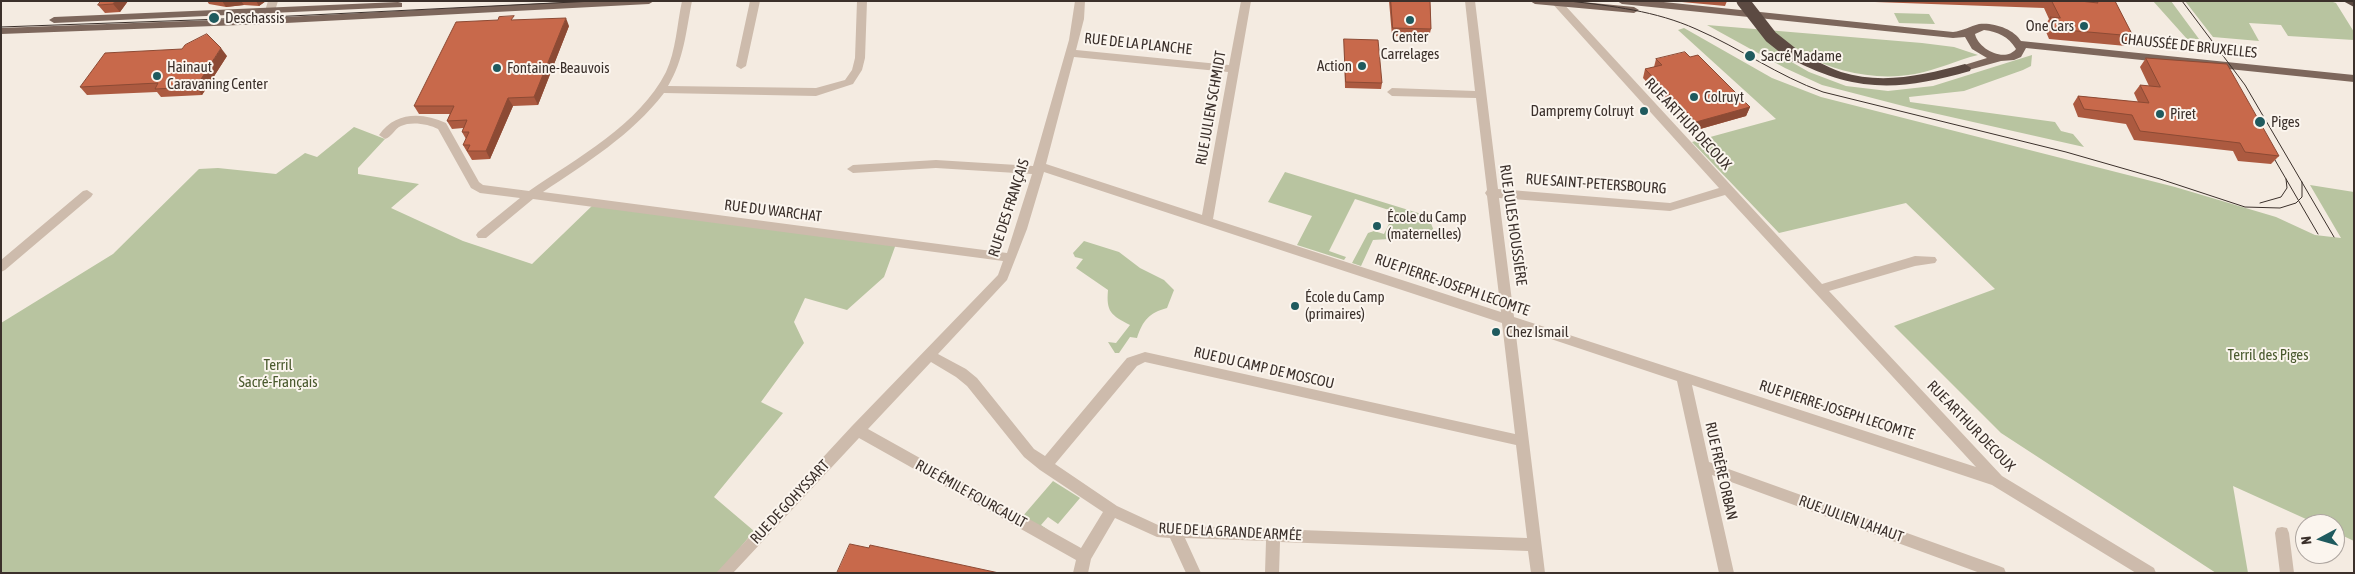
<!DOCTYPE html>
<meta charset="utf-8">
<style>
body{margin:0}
#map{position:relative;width:2355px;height:574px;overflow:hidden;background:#f4ebe1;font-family:"Asap Condensed",sans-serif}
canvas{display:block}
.frame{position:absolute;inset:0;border:2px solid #3b302b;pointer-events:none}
.north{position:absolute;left:2295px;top:514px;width:50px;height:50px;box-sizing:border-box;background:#fbf5ee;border:1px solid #aea6a0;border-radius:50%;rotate:264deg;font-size:14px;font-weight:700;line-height:20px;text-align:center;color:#3b302b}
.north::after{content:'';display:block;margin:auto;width:18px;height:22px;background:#1f5a5e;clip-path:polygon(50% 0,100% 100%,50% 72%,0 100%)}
</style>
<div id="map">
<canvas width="2355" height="574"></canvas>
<div class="frame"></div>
<div class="north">N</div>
</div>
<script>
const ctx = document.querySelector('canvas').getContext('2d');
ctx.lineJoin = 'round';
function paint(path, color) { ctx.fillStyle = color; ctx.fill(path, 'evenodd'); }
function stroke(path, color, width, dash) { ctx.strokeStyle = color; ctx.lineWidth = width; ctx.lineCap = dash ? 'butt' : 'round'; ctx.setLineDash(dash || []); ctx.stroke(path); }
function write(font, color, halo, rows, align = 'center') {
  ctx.font = font + ' "Asap Condensed",sans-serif'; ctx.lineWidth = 4; ctx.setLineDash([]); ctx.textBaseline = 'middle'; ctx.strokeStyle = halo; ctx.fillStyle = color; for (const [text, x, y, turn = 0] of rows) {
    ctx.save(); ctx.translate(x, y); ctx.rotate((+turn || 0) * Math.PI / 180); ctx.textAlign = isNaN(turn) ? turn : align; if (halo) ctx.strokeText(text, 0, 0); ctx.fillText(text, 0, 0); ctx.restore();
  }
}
paint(new Path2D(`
 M2153 1H2171L2199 39H2187Z
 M2185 1H2330L2336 3 2354 32V40L2288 36 2281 25 2249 23 2259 41 2213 37Z
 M1894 13 1929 14 1935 24 1899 23Z
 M1707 25 1922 43 1954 47 1978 55C1957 60 1937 70 1915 74 1876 81 1836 72 1802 54L1788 60 1809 72 1846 86 1888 91 1933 86 2032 55 2031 66 2023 70 1964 91 1909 97 1910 102 2055 122 2061 131 2073 134 2084 147 1911 108 1822 85 1785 68Z
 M1684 28 1772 78 1821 97 2175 187 2276 217 2315 235 2341 238 2310 185 2354 192V541L2335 532V524H2317L2233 486 2248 573H2216L2001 433 1894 326 1995 289 1906 203 1779 233 1692 142 1776 119 1678 30Z
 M354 127 385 139 358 168V174L419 184 391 208 463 241 532 264 594 204 896 244 884 277 847 310 805 298 794 322 804 343 761 402 783 413 714 497 754 531 719 573H1V323L113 254 199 169 218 168 276 174 305 153 317 157Z
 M1285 172 1428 216 1436 236 1373 240 1361 266 1352 263 1368 233 1374 231 1384 234 1395 212 1355 199 1329 251 1346 257 1344 260 1297 245 1312 216 1268 202Z
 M1084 241 1119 252 1140 268 1164 280 1174 290 1167 308C1149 313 1143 320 1137 338L1130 337 1119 353H1115L1108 342 1116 343 1130 325C1111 315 1106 312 1108 290L1076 268 1083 259 1075 257 1073 253Z
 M1053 481 1080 498 1058 524 1048 517 1041 525 1050 531 1022 517Z`), '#b8c4a0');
paint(new Path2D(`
 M268 1H278L272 21 267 24 262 21Z
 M682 1H692C686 31 684 60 668 86L816 88 845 80 852 70 855 58 857 1H867L865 58 862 70 853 84 816 96 664 93C632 135 586 163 543 192L1007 253 1032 174 936 168 853 173 847 169 853 165 936 160 1033 166 1069 40 1075 1H1085L1084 19 1076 50 1229 65 1241 1H1251L1213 219 1501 312 1487 196 1485 193 1487 190 1476 98 1392 96 1387 92 1392 88 1475 91 1465 1H1475L1498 189 1670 203 1719 188 1550 1H1561L1822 284 1915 256 1935 257 1937 260 1935 263 1915 266 1829 291 2002 476 2154 568 2156 573H2136L1992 485 1692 385 1709 462 1999 566 2004 568 2006 573H1980L1712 475 1734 573H1719L1677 381 1515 327 1545 573H1531L1528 551 1280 542 1279 573H1265L1266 541 1185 538 1201 573H1186L1170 538 1157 537 1115 518 1091 559 1088 573H1073L1076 560 859 438 733 573H716L852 426 998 275 1003 261 533 199 486 238H478L476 235 478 232 520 198 480 193 471 188 438 129C429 124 411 121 401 126 394 129 392 137 385 139L379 135C395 112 422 112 446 123L479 182 483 185 529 191C577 158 639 125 666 72 676 51 677 24 682 1ZM1074 57 1228 72 1202 215 1046 164ZM1044 172 1502 323 1515 434 1145 352 1127 358 1045 456 1034 449 977 378 966 369 938 354 1007 280 1027 229ZM1725 195 1976 467 1514 317 1499 198 1670 211ZM931 362 956 377 967 386 1024 457 1040 470 1103 512 1081 548 868 429ZM1145 362 1516 445 1527 538 1158 525 1117 506 1055 464 1137 366Z
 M750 1H760L746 66 741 69 736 66Z
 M87 190 93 194 91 197 5 270 1 272V260L83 191Z
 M2282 527 2287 528 2289 533 2294 573H2280L2275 533 2277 528Z`), '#cdbbac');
paint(new Path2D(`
 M585 1H654L649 4 267 24 1 34V28L267 18Z
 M1530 1H1572L1634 7 1639 10 1634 13 1535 4Z
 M1617 1H1654L1953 32C1963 31 1970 26 1979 24 1993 22 2014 29 2021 41L2354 75V82L2026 48 2021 57 2014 60 2001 61 1965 71 1960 68 1961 66 1987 58 1972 49 1965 37 1953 38 1622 4ZM1984 30C1998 32 2008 36 2016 49 2005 63 1978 49 1975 34Z
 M398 2 402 3V7L54 23 49 20 54 17Z`), '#7d675c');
paint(new Path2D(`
 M2343 1H2354V7Z
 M1795 52C1811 56 1825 67 1841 72 1883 85 1924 75 1965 64L1971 68 1970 71C1900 91 1856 93 1791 59L1789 56Z`), '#5c4a42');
stroke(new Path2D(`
 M1569 1C1612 6 1656 11 1696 29 1740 48 1778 76 1823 92L2066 152 2160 179 2245 207 2280 208 2296 203 2302 197V182
 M2182 1 2245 85 2334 237
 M1 27 250 18 594 1
 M2268 148 2318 234
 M2260 203 2281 197 2287 188 2286 179`), '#3b302b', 1);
stroke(new Path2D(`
 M1743 1 1771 37 1795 56`), '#5c4a42', 13);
paint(new Path2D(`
 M128 1 120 12 105 13 98 5Z
 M207 1H266L259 6 244 5 226 7 209 4Z
 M1389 1H1430L1431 29 1429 37 1392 36Z
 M1671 1H1727L1725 6Z
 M1874 1H2080L2093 2 2094 1H2115L2133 36 2126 46 2049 39 2044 27 2049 19 2044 8 1875 2Z
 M515 20 569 26 538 105 513 106 490 159 472 160 463 145 466 139 462 132 463 128 452 129 447 121 450 114H419L414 106Z
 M1344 39 1382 83 1381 89 1345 88 1344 45Z
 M227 56 202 95 161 97 157 92 87 95 80 87Z
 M1690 57 1750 107 1746 116 1693 131 1643 78 1645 69 1654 67 1656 59Z
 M2146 58 2279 156 2271 164 2238 161 2233 151 2134 140 2126 124 2078 117 2073 104 2078 96 2138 102 2134 93 2140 85 2149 86 2140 67Z`), '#ac5a40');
paint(new Path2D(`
 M115 1H128L120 12 113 4Z
 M222 1H241L244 5 226 7Z
 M256 1H266L259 6Z
 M566 18 569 26 538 105 534 97Z
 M221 48 227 56 202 95 196 87Z
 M508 98 513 106 490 159 486 151Z
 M1750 107 1746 116 1693 131 1696 122Z`), '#8c4a34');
const building = new Path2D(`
 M101 1H115L113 4 98 5Z
 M1391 1H1430L1431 29 1393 28Z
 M2052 1H2080L2098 3 2097 1H2115L2133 36 2055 29 2050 17 2060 18Z
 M514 16 511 20 566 18 534 97 508 98 486 151H467L470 145H463L469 132H462L467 120 447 121 454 106H414L456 22 498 20 499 17Z
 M207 34 221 48 196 87 155 89 158 83 80 87 105 53 182 49 185 45Z
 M1344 39 1378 40 1382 83 1346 82Z
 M1685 52 1690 57 1698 55 1750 107 1696 122 1645 69 1662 65 1656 59Z
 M2146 58 2227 64 2279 156 2245 152 2240 143 2140 131 2132 115 2084 109 2078 96 2149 103 2140 85 2160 87Z
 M850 544 869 548 870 545 999 573H837Z`);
paint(building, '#c8694b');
stroke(building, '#8c4a34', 1);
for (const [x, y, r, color] of [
 [214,18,6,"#1f5a5e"],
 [1410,20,5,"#1f5a5e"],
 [2084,26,5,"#1f5a5e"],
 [1750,56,6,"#1f5a5e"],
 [1362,66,5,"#1f5a5e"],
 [497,68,5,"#1f5a5e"],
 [157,76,5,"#1f5a5e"],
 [1694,97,5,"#1f5a5e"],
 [1644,111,5,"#1f5a5e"],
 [2160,114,5,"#1f5a5e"],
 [2260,122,6,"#1f5a5e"],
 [1377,226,5,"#1f5a5e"],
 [1295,306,5,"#1f5a5e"],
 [1496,332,5,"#1f5a5e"]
]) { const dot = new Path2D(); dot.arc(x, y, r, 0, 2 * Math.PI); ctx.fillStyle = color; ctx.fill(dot); stroke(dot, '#fbf5ee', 2); }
write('15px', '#3b302b', '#fbf5ee', [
 ["Deschassis",225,18],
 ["One Cars",2074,26,"right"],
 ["Center",1410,37,"center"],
 ["Carrelages",1410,54,"center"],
 ["Sacré Madame",1761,56],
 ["Action",1352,66,"right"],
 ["Hainaut",167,67],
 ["Caravaning Center",167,84],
 ["Fontaine-Beauvois",507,68],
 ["Colruyt",1704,97],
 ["Dampremy Colruyt",1634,111,"right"],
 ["Piret",2170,114],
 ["Piges",2271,122],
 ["École du Camp",1387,217],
 ["(maternelles)",1387,234],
 ["École du Camp",1305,297],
 ["(primaires)",1305,314],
 ["Chez Ismail",1506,332]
], 'left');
write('15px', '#3b302b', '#fbf5ee', [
 ["RUE DE LA PLANCHE",1138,44,6],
 ["CHAUSSÉE DE BRUXELLES",2189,46,6],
 ["RUE JULIEN SCHMIDT",1211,108,-80],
 ["RUE ARTHUR DECOUX",1688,124,47],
 ["RUE SAINT-PETERSBOURG",1596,184,4],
 ["RUE DES FRANÇAIS",1009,208,-72],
 ["RUE DU WARCHAT",773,211,7],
 ["RUE JULES HOUSSIÈRE",1513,225,82],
 ["RUE PIERRE-JOSEPH LECOMTE",1452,285,19],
 ["RUE DU CAMP DE MOSCOU",1264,368,13],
 ["RUE PIERRE-JOSEPH LECOMTE",1837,410,18],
 ["RUE ARTHUR DECOUX",1971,426,46],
 ["RUE FRÈRE ORBAN",1721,471,77],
 ["RUE ÉMILE FOURCAULT",971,494,29],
 ["RUE DE GOHYSSART",790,502,-47],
 ["RUE JULIEN LAHAUT",1851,519,20],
 ["RUE DE LA GRANDE ARMÉE",1230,532,3]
]);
write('15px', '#4a5a2e', '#fbf5ee', [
 ["Terril des Piges",2268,355],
 ["Terril",278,365],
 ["Sacré-Français",278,382]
]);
</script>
